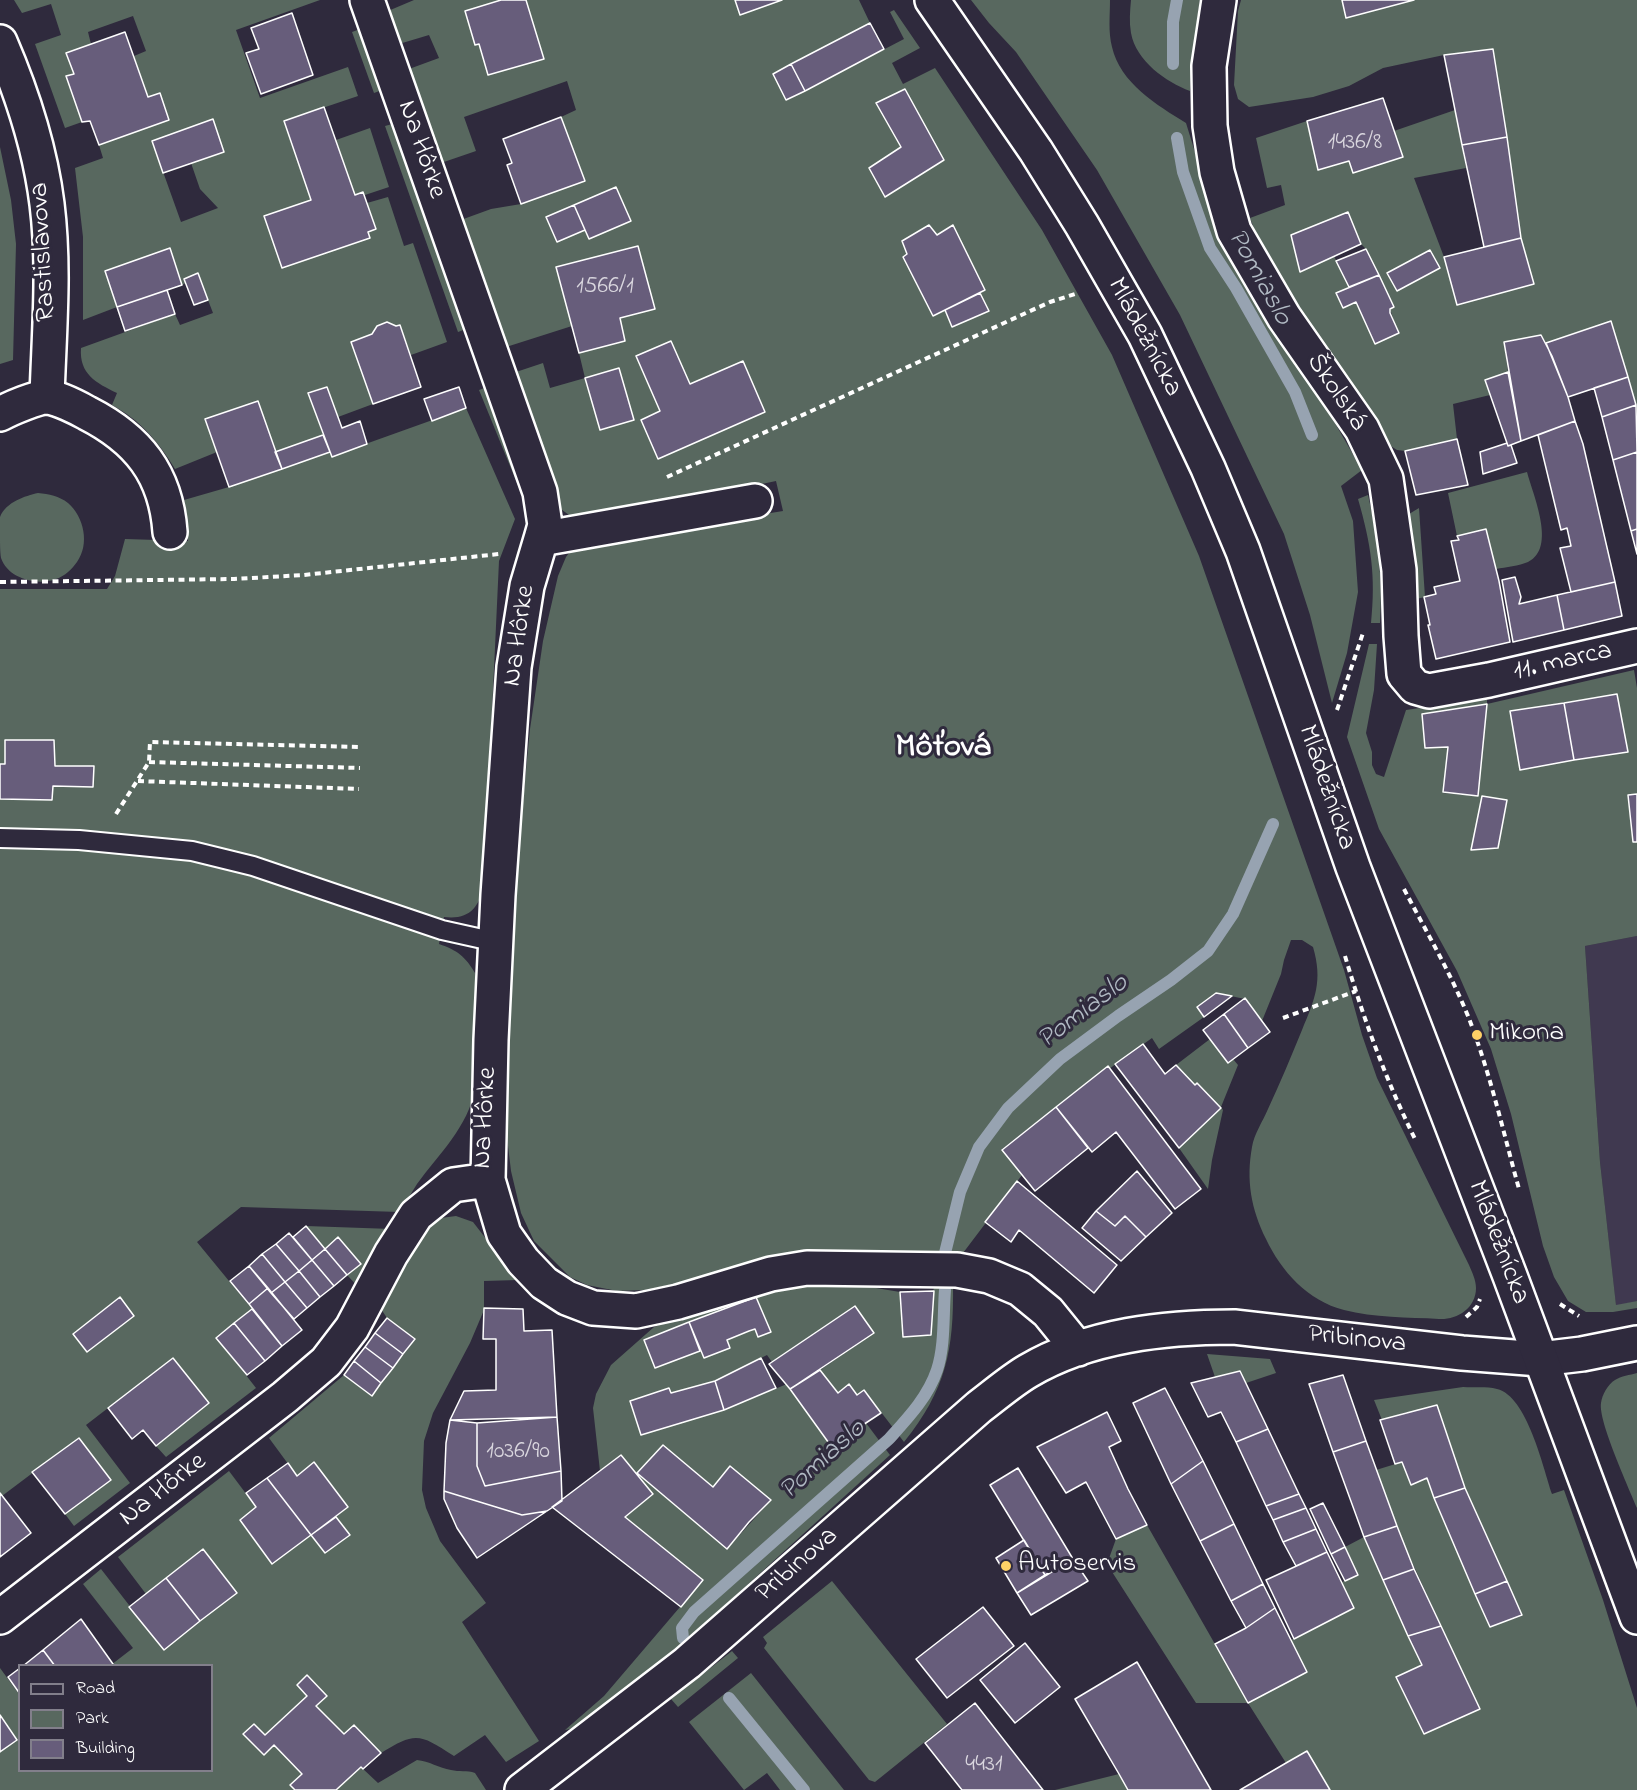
<!DOCTYPE html>
<meta charset="utf-8">
<style>
body{margin:0}
#map{position:relative;width:1637px;height:1790px;overflow:hidden;background:#2f2a3d;font-family:"Indie Flower",sans-serif}
canvas{display:block}
.legend{position:absolute;left:18px;top:1664px;width:195px;height:108px;box-sizing:border-box;background:#2f2a3d;border:2px solid #827f8b;margin:0;padding:8px 10px;list-style:none;font-size:18px;color:#fff}
.legend li{display:flex;align-items:center;gap:12px;height:30px}
.legend b{width:30px;border:2px solid #827f8b}
</style>
<div id="map">
<canvas width="1637" height="1790"></canvas>
<ul class="legend">
<li><b style="height:8px;background:#2f2a3d"></b>Road</li>
<li><b style="height:16px;background:#58685f"></b>Park</li>
<li><b style="height:16px;background:#675d7b"></b>Building</li>
</ul>
</div>
<script>
const ctx = document.querySelector('canvas').getContext('2d');
ctx.lineJoin = 'round';
function paint(path, color) { ctx.fillStyle = color; ctx.fill(path, 'evenodd'); }
function stroke(path, color, width, dash) { ctx.strokeStyle = color; ctx.lineWidth = width; ctx.lineCap = dash ? 'butt' : 'round'; ctx.setLineDash(dash || []); ctx.stroke(path); }
function write(font, color, halo, rows, align = 'center') {
  ctx.font = font + ' "Indie Flower",sans-serif'; ctx.lineWidth = 6; ctx.setLineDash([]); ctx.textBaseline = 'middle'; ctx.strokeStyle = halo; ctx.fillStyle = color; for (const [text, x, y, turn = 0] of rows) {
    ctx.save(); ctx.translate(x, y); ctx.rotate((+turn || 0) * Math.PI / 180); ctx.textAlign = isNaN(turn) ? turn : align; if (halo) ctx.strokeText(text, 0, 0); ctx.fillText(text, 0, 0); ctx.restore();
  }
}
paint(new Path2D(`
 M1637 936V1301L1616 1306 1600 1162 1585 946Z`), '#403950');
paint(new Path2D(`
 M14 0H320L236 30 260 98 348 67 358 96 284 121 311 200 264 216 368 232 376 228 367 203 388 197 404 246 413 243 447 342 411 355 400 325 396 326 387 322 377 326 372 334 351 342 373 404 338 417 327 387 308 392 323 435 275 452 257 401 206 419 217 452 175 469C158 441 140 420 112 405L117 393C96 383 79 374 81 348L175 314 180 325 213 313 198 274 184 279 186 283 182 285 170 249 105 271 117 307 83 320V237L75 168 103 158 99 145 168 120 148 97 134 56 146 51 133 16 88 32 91 44 67 53 74 74 67 77 82 122 65 128 35 44 61 35 51 4 22 13ZM213 120 224 152 191 163 200 189 218 208 181 222 152 141Z
 M414 0H735L741 14 782 0H859L870 23 773 74 787 100 904 39 890 12 894 10 920 48 892 63 903 84 935 68 1042 230 1112 355 1199 556 1344 970 1362 1035 1377 1078 1469 1265C1472 1272 1476 1280 1476 1288 1476 1309 1456 1320 1439 1319 1408 1317 1374 1318 1344 1310 1308 1301 1281 1271 1266 1239 1251 1209 1246 1180 1252 1147 1254 1134 1263 1121 1268 1109 1280 1083 1291 1057 1302 1030 1315 999 1323 981 1313 947L1302 940H1291L1284 960 1281 974 1262 1021 1245 999 1216 993 1197 1007 1204 1017 1159 1049 1152 1038 1109 1069 1107 1067 1002 1149 1022 1175 960 1257 716 1274 647 1290 617 1291 587 1285 570 1277 534 1241 521 1213 511 1171 504 1112 514 894 530 729 543 641 558 576 566 557 572 549 660 531 783 511 776 481 648 508 584 518 569 515 558 507 513 373 543 363 550 388 585 378 579 353 625 341 620 318 655 309 638 246 556 267 572 326 503 348 458 221 491 209 521 204 584 181 561 117 576 110 567 81 464 117 476 151 441 163 409 69 439 58 429 35 399 44 388 11ZM929 225 937 235 953 226 985 290 980 293 989 311 952 327 945 310 933 315 903 257 907 254 902 241ZM619 368 634 420 600 430 585 378Z
 M971 0H1110C1110 16 1108 32 1112 47 1120 83 1157 105 1186 123L1223 243 1246 289 1328 411 1362 470 1341 486 1353 521 1358 592 1347 653 1332 703 1310 615 1284 534 1180 315 1097 170 1016 52 989 23Z
 M1131 0H1200L1192 58 1190 91C1166 82 1136 61 1131 33 1129 22 1130 11 1131 0Z
 M1241 0H1342L1346 17 1414 0H1637V410L1611 321 1546 343 1541 335 1504 342 1508 372 1485 380 1490 395 1453 404 1457 439 1405 451 1397 450 1386 443 1265 256 1250 218 1285 205 1281 185 1267 188 1256 138 1307 121 1318 170 1349 161 1353 173 1394 131 1455 110 1466 168 1414 178 1444 257 1457 304 1533 284 1521 238 1493 49 1444 55 1383 68 1349 86 1313 97 1249 107 1238 99 1234 85 1238 11ZM1348 212 1361 244 1366 249 1394 307 1390 309 1398 333 1375 344 1356 302 1337 293 1349 287 1334 256 1300 272 1291 235Z
 M363 28 385 89 374 93 352 32Z
 M396 123 469 328 458 332 385 126Z
 M370 128 389 187 365 195 363 192 355 195 336 140Z
 M0 147 11 200 16 244 13 360 0 364Z
 M490 386 530 515 479 390Z
 M466 408 515 519 499 561 484 885C479 908 469 920 444 917L439 944C457 950 466 957 475 973V1089C468 1127 439 1154 417 1184 411 1193 406 1203 400 1212L241 1207 197 1242 252 1309 217 1338 256 1388 166 1457 156 1446 209 1403 173 1358 86 1425 130 1483 74 1526 65 1514 110 1480 79 1438 2 1496 0 1493V589H107L115 576 125 539 188 541V522L184 500 229 487 330 452 332 456Z
 M1527 472C1533 495 1557 548 1528 562 1519 566 1506 567 1496 569L1486 529 1457 536 1448 493Z
 M38 493C49 494 59 496 68 503 84 517 90 544 77 562 72 569 65 576 56 579 38 586 8 579 1 558 0 552 0 542 0 535 0 530 0 522 0 517 6 502 25 496 38 493Z
 M1368 495C1378 538 1383 579 1380 623H1371C1376 576 1371 544 1358 499Z
 M1419 508 1425 597 1416 599 1409 514Z
 M1369 644H1377L1374 690 1366 733 1372 752V765L1376 774 1384 777 1406 710 1487 698V704L1634 670 1637 688V794L1628 795 1633 842H1637V936L1585 946 1600 1162 1616 1305 1637 1301V1308L1613 1312H1586L1568 1301 1554 1277 1543 1246 1511 1114 1491 1049 1457 971 1379 829 1347 737ZM1617 694 1627 752 1520 769 1510 711ZM1486 704 1478 796 1443 793 1448 747 1425 748 1422 714ZM1482 796 1506 800 1498 848 1471 850Z
 M1210 1039 1228 1063 1233 1059 1238 1065 1221 1107 1223 1110 1212 1160 1208 1189 1179 1148 1221 1108 1197 1084 1195 1085 1176 1065Z
 M456 1216 473 1222 518 1280 484 1281V1310L470 1343 433 1413 424 1441 422 1490 426 1508 440 1541 486 1603 462 1622 539 1741 506 1762 485 1735 454 1756C420 1734 416 1731 381 1753L355 1725 344 1734 316 1706 327 1696 297 1685 307 1696 265 1735 254 1724 244 1734 264 1755 274 1745 302 1774 291 1785 295 1790H0V1752L17 1740 0 1715V1668L19 1694 20 1770H212V1666L111 1665 133 1648 83 1584 101 1569 164 1650 203 1550 146 1594 118 1557 229 1471 256 1507 240 1520 311 1535 325 1553 349 1535 336 1517 347 1507 313 1463 297 1476 269 1438 344 1375 372 1395 415 1340 387 1318 379 1306 427 1226 441 1218Z
 M306 1226 392 1229 361 1290 347 1275 361 1264 339 1238 325 1249Z
 M846 1283 900 1292 903 1337 930 1335 934 1284H953C954 1350 946 1390 904 1442L864 1390 857 1395 849 1385 838 1393 820 1370 874 1333 855 1306 772 1362 767 1355 715 1381 671 1393 668 1388 630 1401 641 1434 724 1410 787 1384 831 1446 866 1423 890 1455 690 1637 581 1723 570 1729 565 1730 604 1696 703 1580 625 1517 653 1494 621 1455 600 1471 593 1408 596 1394 611 1365 654 1327 754 1290 801 1285ZM756 1297 771 1332 758 1337 755 1329 727 1340 725 1350 704 1358 700 1351 655 1368 689 1322ZM663 1445 713 1487 771 1500 727 1549 637 1473Z
 M1207 1354 1270 1359 1276 1373 1246 1383 1240 1371 1215 1377Z
 M1637 1373V1508C1629 1488 1598 1421 1601 1403 1602 1395 1608 1384 1615 1380 1621 1376 1630 1375 1637 1373Z
 M1463 1387C1474 1388 1486 1386 1497 1389 1527 1396 1543 1467 1552 1494L1564 1490 1603 1600 1637 1708V1790H1330L1307 1751 1286 1763 1248 1703H1196L1107 1564 1116 1539 1147 1525 1248 1702 1291 1640 1353 1608 1342 1582 1358 1575 1345 1547 1364 1537 1422 1665 1396 1677 1423 1733 1479 1708 1406 1549 1376 1470 1402 1462 1411 1484 1427 1478 1490 1627 1522 1616 1465 1488 1407 1412 1382 1420 1374 1400Z
 M832 1581 947 1724 875 1782 869 1780 764 1648 767 1643 763 1637Z
 M732 1651 738 1658 678 1707 671 1699Z
 M751 1673 844 1790H780L767 1773 744 1790 689 1722Z
 M417 1760C429 1761 439 1768 451 1770 459 1772 467 1770 475 1773L486 1790H336L361 1767 378 1783Z
 M1119 1774 1128 1790H1055Z`), '#58685f');
stroke(new Path2D(`
 M1173 64V22L1177 0
 M1177 138 1183 172 1210 248 1236 288 1295 392 1312 435
 M945 1253 960 1192 979 1147 1008 1108 1060 1059 1118 1016 1171 980 1208 951 1233 914 1273 824
 M683 1638 682 1628 694 1612 889 1439C908 1418 928 1397 937 1370 945 1346 943 1315 945 1290
 M729 1698 804 1790`), '#97a3b1', 12);
const building = new Path2D(`
 M501 0H526L544 59 488 75 479 44 475 45 465 11Z
 M735 0H782L740 15Z
 M1342 0H1414L1346 18Z
 M292 13 313 75 261 94 246 53 259 49 251 28Z
 M870 23 884 49 805 91 791 64Z
 M125 32 148 97 160 93 169 120 99 145 90 121 82 122 66 76 74 74 66 53Z
 M1493 49 1507 137 1462 145 1444 55Z
 M791 64 805 91 786 100 773 74Z
 M905 89 944 160 885 197 869 168 901 147 876 103Z
 M1383 98 1403 157 1353 173 1349 161 1318 170 1307 121Z
 M324 107 355 195 363 192 376 229 368 232 370 238 282 268 264 216 311 200 284 121Z
 M561 117 585 181 521 204 507 165 512 163 503 139Z
 M213 119 224 152 163 173 152 141Z
 M1507 137 1521 238 1484 247 1462 145Z
 M616 187 631 221 589 239 574 205Z
 M574 205 585 230 557 242 546 217Z
 M1348 212 1361 244 1300 272 1291 235Z
 M929 225 937 235 953 225 985 290 933 316 903 257 907 254 902 241Z
 M1521 238 1534 284 1457 305 1444 257Z
 M638 246 655 309 620 318 625 341 579 353 556 267Z
 M170 248 182 285 117 307 105 271Z
 M1366 249 1379 275 1349 287 1336 261Z
 M1430 250 1440 268 1397 291 1387 273Z
 M198 273 208 300 194 305 184 279Z
 M1379 275 1394 307 1390 309V313L1399 333 1375 344 1356 302 1343 308 1336 293Z
 M167 290 175 314 125 331 117 307Z
 M980 293 989 311 952 327 945 310Z
 M1611 321 1628 377 1568 397 1546 343Z
 M387 322 396 326 400 325 421 387 373 404 351 342 372 334 377 326Z
 M1541 335 1552 356 1568 397 1575 421 1521 441 1504 342Z
 M671 341 690 384 743 361 765 412 658 459 641 420 660 411 636 356Z
 M619 368 634 420 600 430 585 378Z
 M1508 372 1521 441 1508 446 1485 380Z
 M1628 377 1636 405 1602 417 1594 388Z
 M327 387 342 428 360 421 367 444 332 457 308 393Z
 M459 387 466 408 432 421 424 399Z
 M258 401 282 469 229 487 205 419Z
 M1636 405 1637 452 1613 460 1602 417Z
 M1575 421 1583 444 1615 582 1571 592 1560 548 1571 546 1567 528 1561 530 1538 435Z
 M323 435 330 452 282 469 275 452Z
 M1457 439 1468 485 1416 495 1405 451Z
 M1507 443 1508 446 1511 445 1517 463 1483 474 1480 452Z
 M1637 452V529L1631 531 1613 460Z
 M1486 529 1499 581 1510 642 1436 659 1428 625H1430L1424 597 1436 594 1434 587 1460 581 1451 541 1459 540 1457 536Z
 M1637 529V554L1631 531Z
 M1515 577 1521 597 1519 604 1557 595 1564 630 1513 642 1502 580Z
 M1615 582 1622 616 1564 630 1557 595Z
 M1617 694 1628 752 1574 760 1564 703Z
 M1564 703 1574 760 1520 770 1510 711Z
 M1487 704 1478 796 1443 792 1448 747 1425 748 1422 714Z
 M5 740H54L55 766H94L93 787 53 786 52 800 0 799V764H5Z
 M1637 794V842H1633L1628 795Z
 M1482 796 1507 800 1498 848 1471 850Z
 M1216 993 1232 996 1204 1017 1197 1007Z
 M1245 998 1270 1032 1248 1048 1224 1014Z
 M1224 1014 1248 1048 1228 1063 1203 1030Z
 M1143 1044 1165 1074 1176 1065 1195 1085 1197 1083 1221 1108 1179 1148 1115 1064Z
 M1108 1066 1201 1189 1175 1209 1116 1132 1092 1152 1056 1107Z
 M1056 1107 1088 1148 1035 1191 1002 1150Z
 M1137 1171 1172 1213 1146 1237 1125 1216 1115 1226 1096 1211Z
 M1017 1181 1117 1265 1094 1293 1019 1230 1011 1242 985 1222Z
 M1096 1211 1115 1226 1125 1216 1146 1237 1121 1261 1082 1228Z
 M306 1226 325 1249 312 1260 293 1237Z
 M289 1233 312 1260 299 1271 276 1244Z
 M338 1237 361 1264 347 1275 325 1249Z
 M276 1244 299 1271 285 1282 262 1254Z
 M325 1249 347 1275 334 1286 312 1260Z
 M262 1254 285 1282 271 1293 249 1266Z
 M312 1260 334 1286 320 1297 299 1271Z
 M249 1266 268 1288 249 1304 230 1281Z
 M299 1271 320 1297 307 1308 285 1282Z
 M285 1282 307 1308 294 1319 271 1293Z
 M268 1288 302 1330 282 1346 249 1304Z
 M934 1291 931 1335 903 1337 900 1292Z
 M120 1297 134 1316 87 1352 73 1334Z
 M756 1297 771 1332 758 1337 755 1329 749 1331 727 1340 730 1348 704 1358 689 1322Z
 M855 1306 874 1333 790 1389 769 1364Z
 M484 1308 523 1309 524 1331 552 1330 557 1417 450 1420 464 1391 496 1390V1339H483Z
 M252 1309 282 1346 265 1361 234 1323Z
 M387 1318 415 1339 403 1354 375 1333Z
 M689 1322 700 1351 655 1368 644 1340Z
 M234 1323 265 1361 247 1375 216 1338Z
 M375 1333 403 1354 393 1368 365 1347Z
 M365 1347 393 1368 381 1383 354 1361Z
 M173 1358 209 1403 156 1446 143 1430 132 1439 108 1408Z
 M761 1358 776 1388 724 1410 715 1381Z
 M354 1361 381 1383 372 1396 344 1375Z
 M820 1370 838 1393 849 1384 857 1395 864 1390 881 1413 831 1446 790 1389Z
 M1240 1371 1268 1429 1236 1442 1221 1412 1208 1417 1191 1383Z
 M1343 1375 1366 1441 1333 1452 1309 1384Z
 M715 1381 724 1410 641 1435 630 1401 669 1388 671 1393Z
 M1165 1388 1203 1461 1171 1484 1133 1403Z
 M1437 1405 1465 1488 1434 1498 1427 1478 1411 1485 1402 1462 1395 1464 1380 1420Z
 M1107 1412 1121 1441 1109 1447 1128 1489 1147 1525 1116 1539 1086 1482 1066 1493 1037 1447Z
 M557 1417 561 1471 485 1486 477 1466V1423Z
 M450 1420 477 1423V1466L485 1486 561 1471 562 1501 547 1511 522 1515 444 1491 446 1443Z
 M1268 1429 1299 1494 1266 1506 1236 1442Z
 M79 1438 111 1480 65 1514 32 1472Z
 M1366 1441 1397 1526 1364 1537 1333 1452Z
 M663 1445 713 1487 730 1466 771 1500 749 1522 727 1549 637 1473Z
 M621 1455 653 1494 625 1517 703 1580 681 1607 552 1507Z
 M1203 1461 1234 1524 1200 1541 1171 1484Z
 M314 1462 348 1507 311 1535 267 1478 288 1463 297 1476Z
 M1018 1468 1073 1559 1045 1575 990 1485Z
 M267 1478 311 1535 272 1564 240 1520 256 1507 246 1493Z
 M1465 1488 1507 1581 1475 1594 1434 1498Z
 M444 1491 522 1515 547 1511 477 1558 457 1528 444 1499Z
 M0 1493 31 1533 0 1557Z
 M1299 1494 1306 1508 1273 1520 1266 1506Z
 M1323 1503 1345 1547 1331 1554 1310 1509Z
 M1306 1508 1316 1529 1283 1542 1273 1520Z
 M336 1517 350 1535 325 1553 311 1535Z
 M1234 1524 1263 1584 1231 1601 1200 1541Z
 M1397 1526 1414 1569 1383 1580 1364 1537Z
 M1316 1529 1327 1552 1296 1566 1283 1542Z
 M1024 1540 1045 1575 1017 1593 996 1558Z
 M1345 1547 1358 1575 1345 1581 1331 1554Z
 M203 1549 237 1593 200 1621 166 1578Z
 M1327 1552 1354 1608 1294 1639 1266 1580Z
 M1073 1559 1088 1581 1031 1615 1017 1593Z
 M1414 1569 1441 1626 1408 1636 1383 1580Z
 M166 1578 200 1621 164 1650 129 1607Z
 M1507 1581 1522 1615 1490 1627 1475 1594Z
 M1263 1584 1275 1608 1246 1628 1231 1601Z
 M983 1607 1014 1646 947 1698 916 1659Z
 M1275 1608 1307 1672 1248 1703 1215 1644 1246 1628Z
 M81 1619 113 1664 111 1666H55L43 1650Z
 M1441 1626 1480 1709 1424 1734 1396 1677 1422 1665 1408 1636Z
 M1025 1643 1060 1687 1015 1723 980 1680Z
 M43 1650 55 1666H23Z
 M1137 1662 1211 1790H1128L1119 1774 1075 1699Z
 M20 1668V1694L8 1677Z
 M307 1675 327 1696 316 1706 344 1734 354 1725 381 1753 363 1769 361 1767 336 1790H295L290 1785 302 1774 274 1745 264 1755 243 1734 254 1724 265 1735 307 1696 297 1685Z
 M975 1703 1043 1790H962L925 1743Z
 M0 1715 17 1740 0 1752Z
 M1307 1751 1330 1790H1240L1286 1763Z`);
paint(building, '#675d7b');
stroke(building, '#fff', 1.5);
const lane = new Path2D(`
 M0 838 79 840 192 851 253 866 442 930 496 942`);
const street = new Path2D(`
 M367 0 540 492 545 525 541 539 755 501
 M1219 0 1209 66 1210 126 1217 172 1234 231 1284 317 1362 429 1386 479 1399 570 1401 636 1404 674 1415 687 1429 691 1489 680 1637 646
 M0 42C22 93 40 148 47 204 55 268 49 333 47 397
 M0 414C9 409 39 396 48 397 58 398 78 408 87 413 138 439 166 474 170 532
 M541 539 527 586 514 667 498 895 491 1040 488 1180 504 1234 523 1261 544 1283 567 1298 593 1308 636 1311 678 1302 771 1274 807 1268 957 1270 989 1276 1020 1289 1048 1312 1078 1349
 M0 1617 285 1397 326 1362 352 1328 391 1254 416 1215 453 1185 488 1180
 M522 1790 687 1663 979 1407C995 1395 1011 1381 1028 1371 1089 1335 1165 1327 1234 1327L1462 1353 1540 1359 1582 1354 1637 1343`);
const secondary = new Path2D(`
 M932 0 1036 151 1082 225 1145 335 1208 468 1243 551 1353 867 1510 1276 1637 1617`);
stroke(lane, '#fff', 22);
stroke(street, '#fff', 38);
stroke(secondary, '#fff', 38);
stroke(new Path2D(`
 M667 477 1050 302 1078 293
 M0 582 234 579 304 575 499 554
 M1337 710 1363 633
 M149 762 360 768
 M138 781 359 789
 M116 814 149 762 150 742 362 747
 M1404 889C1426 931 1450 972 1468 1016 1490 1072 1503 1131 1519 1189
 M1345 956C1364 1020 1386 1080 1415 1139
 M1283 1018 1356 991
 M1560 1304 1579 1316
 M1466 1317 1477 1307 1480 1299`), '#fff', 4, [6, 4.5]);
stroke(lane, '#2f2a3d', 18);
stroke(street, '#2f2a3d', 33);
stroke(secondary, '#2f2a3d', 33);
for (const [x, y, r, color] of [
 [1477,1035,6,"#ffd166"],
 [1006,1566,6,"#ffd166"]
]) { const dot = new Path2D(); dot.arc(x, y, r, 0, 2 * Math.PI); ctx.fillStyle = color; ctx.fill(dot); stroke(dot, '#2f2a3d', 2); }
write('24px', '#d9d6de', null, [
 ["1436/8",1355,144],
 ["1566/1",605,288],
 ["1036/90",518,1453],
 ["4431",984,1766]
]);
write('27px', '#fff', '#2f2a3d', [
 ["Na Hôrke",420,150,71],
 ["Rastislavova",45,252,-93],
 ["Mládežnícka",1143,338,62],
 ["Školská",1335,393,56],
 ["Na Hôrke",521,636,-82],
 ["11. marca",1563,663,-13],
 ["Mládežnícka",1325,788,71],
 ["Na Hôrke",487,1118,-87],
 ["Mládežnícka",1497,1243,69],
 ["Pribinova",1357,1341,6],
 ["Na Hôrke",164,1491,-38],
 ["Pribinova",798,1566,-41]
]);
write('27px', '#fff', '#2f2a3d', [
 ["Mikona",1489,1035],
 ["Autoservis",1018,1566]
], 'left');
write('italic 28px', '#b1bac4', '#2f2a3d', [
 ["Pomiaslo",1258,278,61],
 ["Pomiaslo",1084,1013,-37],
 ["Pomiaslo",824,1461,-42]
]);
write('bold 33px', '#fff', '#2f2a3d', [
 ["Môťová",943,750]
]);
</script>
